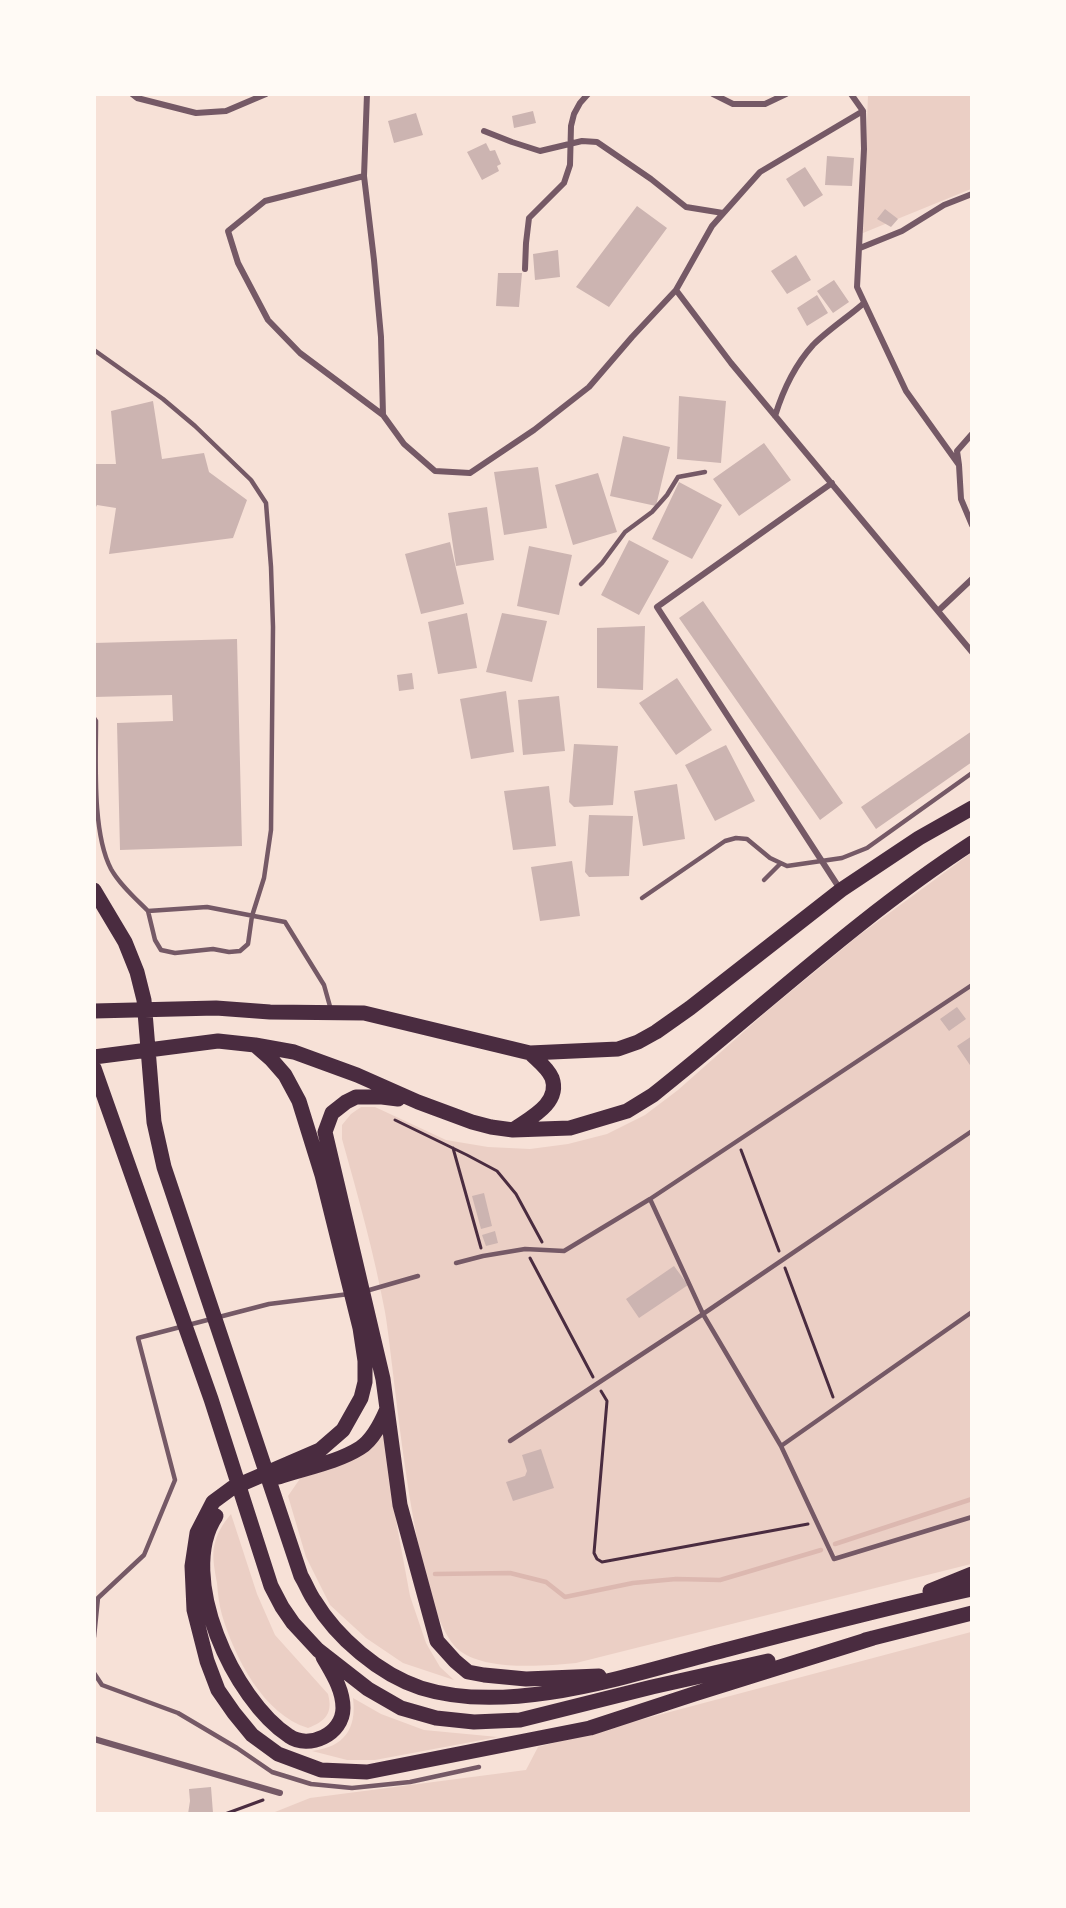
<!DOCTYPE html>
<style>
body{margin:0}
#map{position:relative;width:1066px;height:1908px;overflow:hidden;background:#f7e1d7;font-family:Jost,sans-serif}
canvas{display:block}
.frame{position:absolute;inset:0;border:96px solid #fffaf5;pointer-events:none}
</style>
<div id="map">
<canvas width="1066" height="1908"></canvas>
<div class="frame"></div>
</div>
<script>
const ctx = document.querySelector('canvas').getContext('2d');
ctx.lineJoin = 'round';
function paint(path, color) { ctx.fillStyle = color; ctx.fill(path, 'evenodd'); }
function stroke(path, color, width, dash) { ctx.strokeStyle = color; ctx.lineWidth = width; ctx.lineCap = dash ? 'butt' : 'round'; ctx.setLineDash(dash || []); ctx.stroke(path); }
paint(new Path2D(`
 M868 95H971V189L863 233Z
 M971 853V1564L576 1663C543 1666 487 1671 460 1651 413 1615 396 1377 385 1312 374 1253 358 1196 342 1139V1125L351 1114 361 1107H375L446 1140 488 1147 530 1149 568 1144 607 1134 645 1115 678 1090 766 1012 858 936Z
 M385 1432 397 1526 410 1596 426 1643 440 1667 454 1680 403 1663 366 1638 330 1605 306 1557 288 1496 306 1470 377 1441Z
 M231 1514 257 1594 275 1635 328 1694C333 1713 326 1721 308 1728 263 1714 235 1658 222 1615 219 1605 218 1594 217 1583 215 1572 212 1558 214 1547 217 1533 222 1525 231 1514Z
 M971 1632V1813L270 1814 310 1798 526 1770 538 1747Z
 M353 1698 381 1714 424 1730 498 1737 375 1760H347L312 1751C344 1747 357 1729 353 1698Z`), '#ebcfc5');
stroke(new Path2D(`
 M835 1544 972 1499
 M435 1574 510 1573 546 1582 565 1597 633 1583 676 1579 720 1580 821 1550`), '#dcb8b0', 4.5);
paint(new Path2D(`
 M533 111 536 123 514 128 512 116Z
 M416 113 423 135 394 143 388 121Z
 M486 143 490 151 495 150 501 164 497 166 499 171 482 180 467 152Z
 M827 156 854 158 852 186 825 185Z
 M805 167 823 195 804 207 786 179Z
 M637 206 667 228 609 307 576 287Z
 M885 209 898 219 891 227 877 219Z
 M558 250 560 277 535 280 533 254Z
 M796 255 811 280 787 294 771 271Z
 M498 273H522L519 307 496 306Z
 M834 280 849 302 833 313 817 291Z
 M817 295 828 313 807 326 797 308Z
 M679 396 726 401 721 463 677 459Z
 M153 401 162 459 204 453 209 472 247 500 233 538 109 554 116 508 97 505 94 511V464H116L111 411Z
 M623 436 670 447 656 506 610 496Z
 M764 443 791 480 739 516 713 479Z
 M538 467 547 528 504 535 494 472Z
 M598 473 617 532 573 545 555 485Z
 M679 482 722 505 692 559 652 539Z
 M487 507 494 560 456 566 448 513Z
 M629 540 669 561 639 615 601 595Z
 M450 542 464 604 421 614 405 554Z
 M529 546 572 555 559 615 517 606Z
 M703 601 843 803 820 820 679 618Z
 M467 613 477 668 438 674 428 622Z
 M502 613 547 621 532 682 486 672Z
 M645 626 643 690 597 688V628Z
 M237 639 242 846 120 850 117 723 173 721 172 695 94 697V643Z
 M412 673 414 689 399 691 397 675Z
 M677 678 712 730 676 755 639 703Z
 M506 691 514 752 471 759 460 699Z
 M559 696 565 751 523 755 518 700Z
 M972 731V762L876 829 861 807Z
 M574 744 618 746 613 805 574 807 569 802Z
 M726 745 755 801 715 821 685 765Z
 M677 784 685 839 643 846 634 791Z
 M549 786 556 846 513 850 504 791Z
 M589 815 633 816 629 876 589 877 585 872Z
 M572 861 580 916 540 921 531 867Z
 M957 1007 966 1019 949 1031 940 1019Z
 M972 1036V1068L957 1046Z
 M484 1193 492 1226 481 1229 472 1196Z
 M495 1231 498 1243 486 1246 482 1235Z
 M674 1266 688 1285 639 1318 626 1299Z
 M541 1449 554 1488 513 1501 506 1482 525 1476 527 1471 522 1455Z
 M211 1787 213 1813 188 1814 190 1801 189 1789Z`), '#ccb4b1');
stroke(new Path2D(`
 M395 1120 467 1155 497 1171 516 1194 542 1242
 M453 1148 481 1248
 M741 1150 779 1251
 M530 1258 593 1377
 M785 1268 833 1397
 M601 1391 607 1401 594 1553 597 1559 602 1562 808 1524
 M225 1814 263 1800`), '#4a2c40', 3);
stroke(new Path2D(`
 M94 350 163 399 195 426 251 480 266 503 271 567 273 627 271 830 264 878 252 916 248 944 240 951 229 952 213 949 175 953 161 950 155 940 148 911
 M581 584 602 563 625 532 652 512 667 495 678 477 705 472
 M94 718 96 721C96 762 92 833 111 869 120 885 135 898 148 911L207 907 285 922 324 985 331 1010
 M764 880 780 864
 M642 898 725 841 736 838 747 839 770 858 787 866 842 858 867 848 972 773
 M972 985 650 1199 703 1314 781 1446 834 1559 972 1517
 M456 1263 483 1256 525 1249 564 1251 650 1199
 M366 1291 418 1276
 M510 1441 703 1314 972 1131
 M781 1446 972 1312
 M94 1637 98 1598 144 1555 175 1480 138 1338 269 1304 349 1294
 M94 1673 102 1685 178 1713 237 1748 272 1772 311 1784 352 1788 410 1782 479 1767`), '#755966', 4.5);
stroke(new Path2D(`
 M132 94 137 98 196 113 226 111 266 94
 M367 94 364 176 374 260 381 337 383 415 404 444 435 471 470 473 534 430 589 387 632 337 676 290 731 363 972 652
 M713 94 733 104H765L786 94
 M851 94 863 111 864 149 857 287 906 391 959 465 961 499 972 525
 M484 131 512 142 540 151 582 141 597 142 651 179 686 207 723 213
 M364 176 265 201 228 231 238 263 268 320 300 353 383 415
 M860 248 902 231 944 205 972 194
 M525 269 526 243 529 218 564 183 570 165 571 126 574 114 580 103 588 94
 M676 290 712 226 760 172 863 111
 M775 416C783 390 795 365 813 345 828 330 848 317 864 303
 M959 465 957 451 972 434
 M832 483 657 607 840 889
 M938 611 972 579
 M94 1739 280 1793`), '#755966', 6);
stroke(new Path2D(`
 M94 890 125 942 137 972 144 1000 154 1122 164 1167 301 1576C306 1584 309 1593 314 1600 337 1638 379 1674 421 1688 513 1717 638 1672 729 1649 809 1628 890 1607 972 1589
 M94 1011 216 1008 270 1012 364 1013 530 1053 618 1049 638 1042 656 1032 690 1008 841 890 919 838 972 808
 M255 1045 271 1059 285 1075 299 1101 322 1175 360 1328 365 1361V1382L361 1398 343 1430 320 1450 232 1488 213 1502 197 1533 192 1566 194 1610 207 1661 218 1690 234 1713 252 1735 278 1754 321 1770 367 1772 590 1728 694 1694 873 1638
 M94 1057 218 1041 255 1045 294 1052 357 1075 418 1102 472 1122 491 1127 513 1130 570 1128 627 1111 653 1095C759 1011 858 917 972 843
 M94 1068 211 1399 271 1586 282 1607 293 1623 318 1650 368 1689 401 1708 436 1718 474 1722 520 1720 652 1687 768 1661
 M398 1099 382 1097H356L346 1102 332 1113 325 1132 383 1379 400 1505 437 1641 455 1661 468 1672 484 1675 526 1679 599 1676
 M513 1130C530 1118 561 1103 552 1078 548 1068 537 1060 530 1053
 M279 1477C305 1468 336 1463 360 1448 373 1440 381 1423 387 1409
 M216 1516C176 1576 234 1700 289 1736 309 1750 343 1734 343 1708 343 1689 332 1673 323 1657
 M930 1591 972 1574
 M865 1640 972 1613`), '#4a2c40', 15);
</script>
